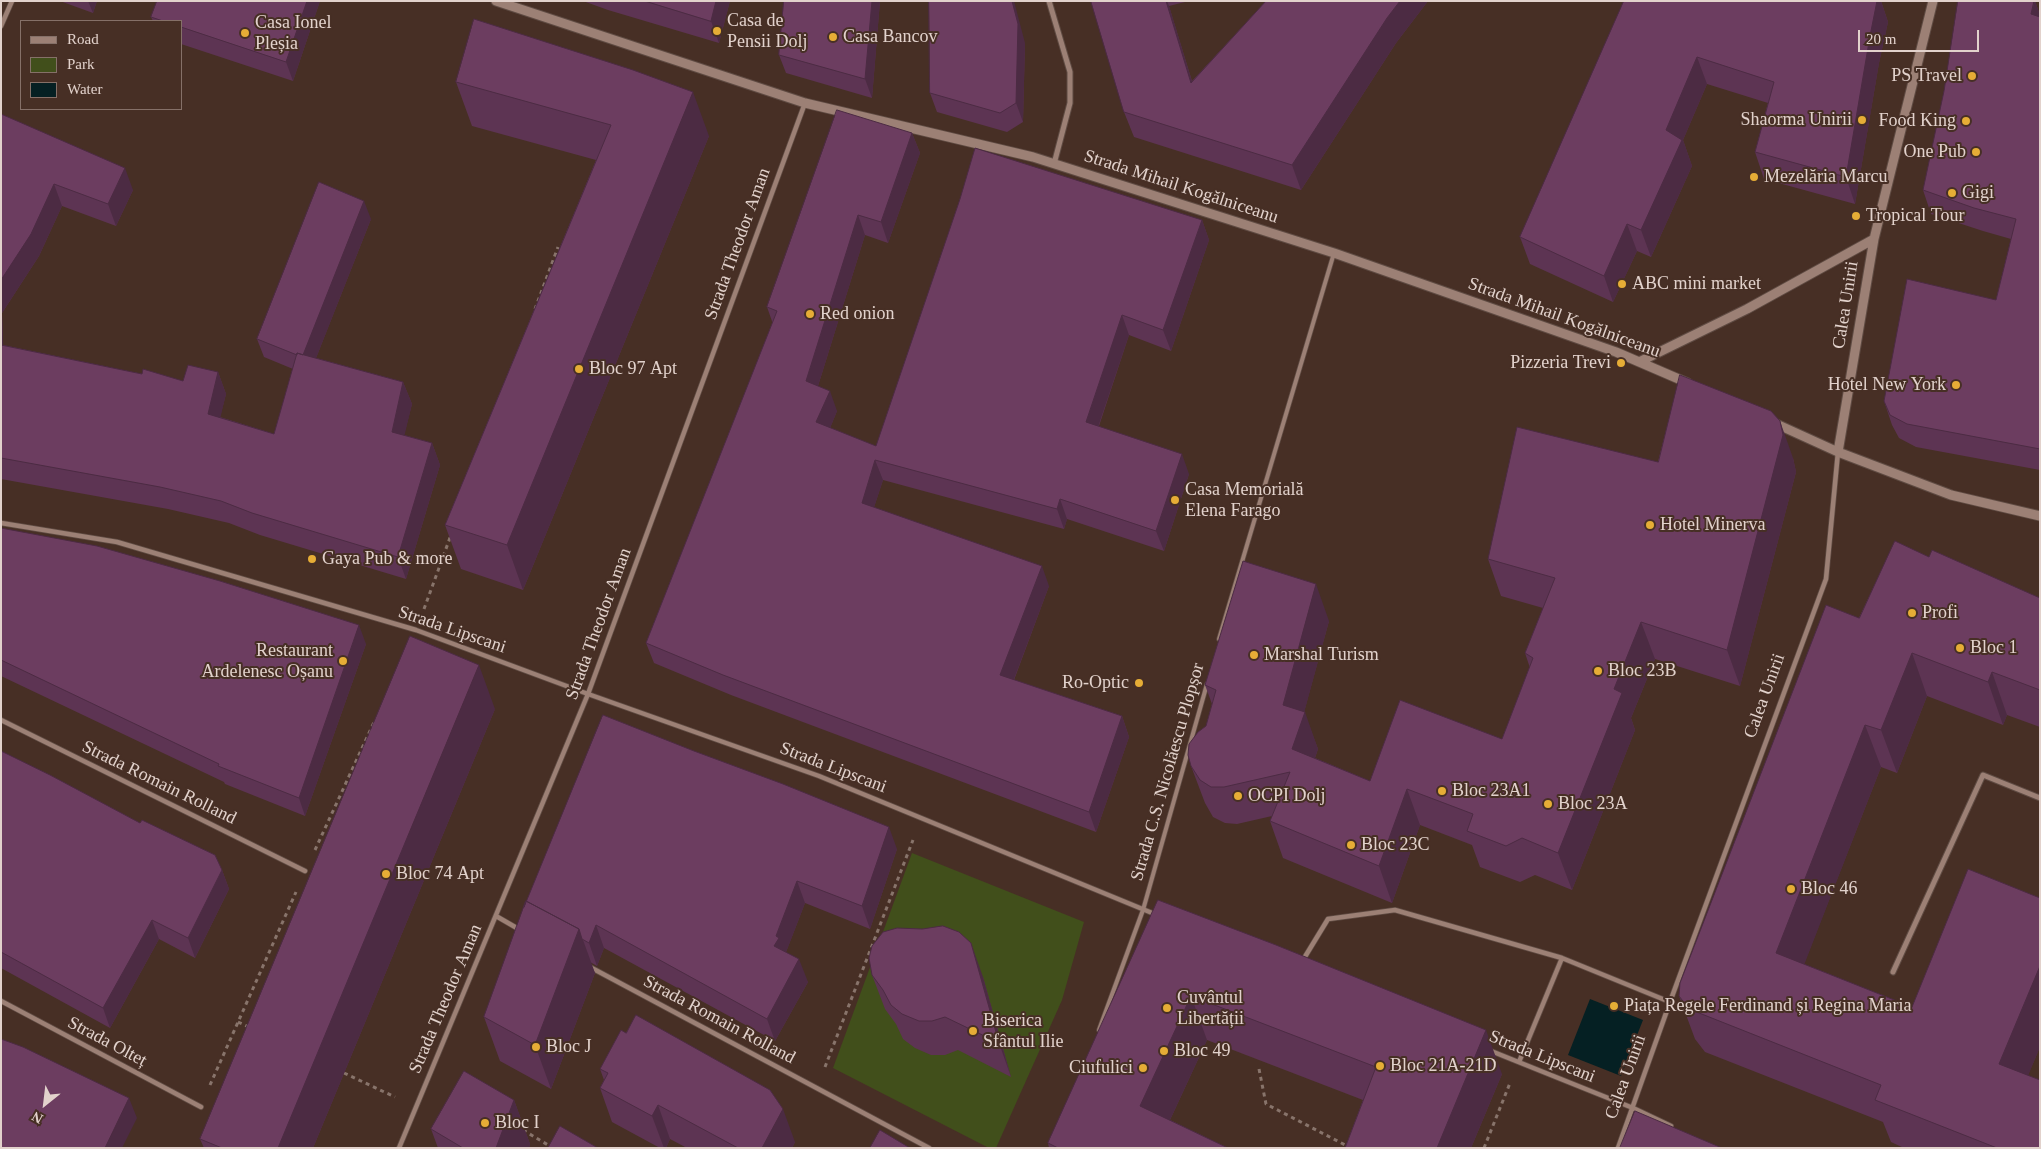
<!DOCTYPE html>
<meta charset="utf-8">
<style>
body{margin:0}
#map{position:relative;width:2041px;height:1149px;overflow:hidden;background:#472f25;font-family:"Times New Roman",serif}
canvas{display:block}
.frame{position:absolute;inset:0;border:2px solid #e2d2cc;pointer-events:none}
.legend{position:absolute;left:20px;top:20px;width:162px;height:90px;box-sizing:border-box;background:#472f25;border:1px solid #857068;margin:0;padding:6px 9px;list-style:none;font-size:15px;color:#e2d2cc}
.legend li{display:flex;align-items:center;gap:10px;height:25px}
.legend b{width:25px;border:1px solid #857068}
.north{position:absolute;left:20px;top:1079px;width:50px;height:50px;-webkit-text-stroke:4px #472f25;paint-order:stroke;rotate:209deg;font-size:14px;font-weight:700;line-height:20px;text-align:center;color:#e2d2cc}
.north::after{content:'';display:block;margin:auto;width:18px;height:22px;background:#e2d2cc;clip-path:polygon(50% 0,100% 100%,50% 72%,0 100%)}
.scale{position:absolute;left:1858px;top:30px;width:121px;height:22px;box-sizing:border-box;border:2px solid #e2d2cc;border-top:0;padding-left:6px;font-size:15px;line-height:18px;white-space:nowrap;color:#e2d2cc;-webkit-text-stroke:4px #472f25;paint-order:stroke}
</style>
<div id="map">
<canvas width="2041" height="1149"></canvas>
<div class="frame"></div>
<ul class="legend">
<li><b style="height:6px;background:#9c8075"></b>Road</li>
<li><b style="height:14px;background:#414f1b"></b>Park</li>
<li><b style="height:14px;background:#052023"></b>Water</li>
</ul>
<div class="north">N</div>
<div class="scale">20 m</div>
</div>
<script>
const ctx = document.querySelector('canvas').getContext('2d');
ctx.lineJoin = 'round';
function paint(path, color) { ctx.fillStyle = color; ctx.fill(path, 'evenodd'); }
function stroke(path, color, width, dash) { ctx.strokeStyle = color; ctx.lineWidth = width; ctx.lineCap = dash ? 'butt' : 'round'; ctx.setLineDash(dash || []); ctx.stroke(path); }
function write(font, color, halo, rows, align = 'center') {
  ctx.font = font + ' "Times New Roman",serif'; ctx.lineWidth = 4; ctx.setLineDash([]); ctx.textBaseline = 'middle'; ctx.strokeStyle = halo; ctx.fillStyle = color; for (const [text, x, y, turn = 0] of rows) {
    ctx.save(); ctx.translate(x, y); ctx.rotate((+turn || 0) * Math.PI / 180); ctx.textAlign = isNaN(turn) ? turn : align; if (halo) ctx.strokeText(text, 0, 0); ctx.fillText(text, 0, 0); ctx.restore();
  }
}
paint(new Path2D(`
 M912 853 1084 922 1062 1000 996 1148H989L833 1068Z`), '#414f1b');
paint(new Path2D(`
 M1590 999 1643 1020 1621 1076 1568 1055Z`), '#052023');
const service = new Path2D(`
 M1219 639 1334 253
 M1099 1030 1143 910 1207 684`);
const pedestrian = new Path2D(`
 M1 26 12 1
 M1 523 117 542 416 630 588 694 819 776 1157 915
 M1 720 305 871
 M496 916 522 931
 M1303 960 1328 919 1395 910 1562 958 1670 1002
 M588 966 929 1148
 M1 1001 201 1107
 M1491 1051 1633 1108 1671 1126
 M1519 1062 1562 958
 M399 1148 588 694 805 103
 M1618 1148 1670 1002 1826 579 1838 452`);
const minor = new Path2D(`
 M1049 1 1070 72V103L1054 164
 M1893 972 1983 775 2040 798`);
const tertiary = new Path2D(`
 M496 1 805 103 1033 157 1334 253 1616 352 1688 383
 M1641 361 1747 309 1874 239
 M1772 422 1838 452 1951 495 2040 516
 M1838 452 1874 239 1933 1`);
stroke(service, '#5f4b43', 5.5);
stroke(pedestrian, '#5f4b43', 6);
stroke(minor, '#5f4b43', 7);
stroke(tertiary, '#5f4b43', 11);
stroke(new Path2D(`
 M535 309 558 247
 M424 609 451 535
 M315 850 375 720
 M238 1022 249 1027
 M825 1067 913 840
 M1259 1069 1266 1104 1351 1148
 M344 1073 395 1097
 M210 1085 296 892
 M523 1130 553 1148
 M1484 1148 1510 1083`), '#88746b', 3, [4, 4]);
stroke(service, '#9c8075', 4);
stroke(pedestrian, '#9c8075', 4.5);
stroke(minor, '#9c8075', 5);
stroke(tertiary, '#9c8075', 9);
paint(new Path2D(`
 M60 1H97L93 13Z
 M320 1 293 81 181 44V21H153L151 17Z
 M583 1H730L719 43 608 10Z
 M784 1H880L872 98 786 73 779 55Z
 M1091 1H1189L1169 6 1192 81 1266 1H1428L1396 43 1301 190 1134 137 1124 112Z
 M1624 1H1881L1888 22 1879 63 1855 204 1764 179 1755 152 1768 103 1707 84 1683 140 1692 166 1651 257 1637 251 1613 302 1530 264 1520 237Z
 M2035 1 2040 15V470L1916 447 1899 438 1892 425 1884 401 1996 300 2011 239 1983 231 1931 214 1923 190Z
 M1025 43 1023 122 1007 132 937 112 930 93Z
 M456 82 709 136 523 590 461 569 445 525 596 160 472 126Z
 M1 114 133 190 116 226 62 206 39 256 2 313 3 345 142 374 183 381 218 372 226 394 220 417 274 434 293 369 264 357 257 339 371 219 316 358 403 382 412 404 404 435 432 443 440 465 406 579 260 535 229 523 168 509 1 479Z
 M912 133 920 153 888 243 865 235 818 386 837 411 830 428 876 446 1202 220 1209 240 1171 351 1129 335 1099 426 1189 474 1164 551 1067 519 1064 529 883 480 874 507 1049 586 1014 680 1122 716 1129 737 1096 832 731 695 654 663 646 643 773 324 767 307Z
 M1793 458 1796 472 1740 686 1655 659 1631 718 1635 730 1572 890 1535 875 1520 882 1480 867 1472 845 1420 825 1392 903 1283 858 1270 821 1272 816 1237 824 1225 823 1213 817 1205 803 1191 766 1206 726 1212 704 1205 685 1329 621 1304 712 1318 749 1315 758 1370 781 1502 739 1530 668 1525 653 1543 608 1501 596 1488 559 1658 462Z
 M1 528 366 644 305 816 225 784 224 782 1 676Z
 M1929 557 2040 598V727L2007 715 2003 725 1927 696 1897 773 1881 767 1804 964 1912 1007 2040 898V1047L2028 1075 2040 1148H1904L1891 1142 1883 1122 1705 1052 1695 1039 1679 996 1859 618Z
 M495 709 313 1148H204L200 1139Z
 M1 751 222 870 229 889 195 958 159 939 110 1028 1 968Z
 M897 849 870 929 805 903 786 952 808 982 775 1041 604 948 597 966 590 962 595 973 551 1089 500 1061 484 1017 524 907Z
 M1158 900 1502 1074 1471 1148H1345L1363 1100 1207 1040 1170 1120 1228 1148H1049L1048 1143Z
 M872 975 983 977 1011 1077 958 1050 945 1055H931L915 1048 903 1039 896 1024 885 1009Z
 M600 1069 795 1142 792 1148H687L670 1139 666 1148H660L612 1122 600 1088 604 1080Z
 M514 1100 530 1144 529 1148H438L431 1129Z`), '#5d3453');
paint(new Path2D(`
 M88 1H97L93 13Z
 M307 1H320L293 81 286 62Z
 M716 1H730L719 43 711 21Z
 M872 1H880L872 98 865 79Z
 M1012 1H1014L1025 43 1023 122 1016 103Z
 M1166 1H1167L1169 6 1200 108 1191 83Z
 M1400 1H1428L1396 43 1301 190 1292 165 1387 18Z
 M1877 1H1881L1888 22 1879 63 1855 204 1846 177 1870 36Z
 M2035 1 2040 15V35L2031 14Z
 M1697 57 1707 84 1683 140 1692 166 1651 257 1641 230 1666 130Z
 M693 92 709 136 523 590 507 545Z
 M912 133 920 153 888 243 881 222Z
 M125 168 133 190 116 226 108 204Z
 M54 184 62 206 39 256 2 313 4 365 1 359V280Z
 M364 201 371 219 309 376 302 357Z
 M858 215 865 235 813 402 806 381Z
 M1202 220 1209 240 1171 351 1163 330Z
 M1627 224 1637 251 1613 302 1604 276Z
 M1122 315 1129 335 1093 442 1086 422Z
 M218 372 226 394 216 436 208 414Z
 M403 382 412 404 400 454 392 432Z
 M830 391 837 411 824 443 816 422Z
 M1780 421 1793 458 1796 472 1740 686 1727 650Z
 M432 443 440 465 406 579 398 557Z
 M1182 454 1189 474 1164 551 1156 531Z
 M875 460 883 480 869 523 862 503Z
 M1060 499 1067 519 1064 529 1057 509Z
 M1042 566 1049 586 1008 695 1000 675Z
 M1316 584 1329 621 1304 713 1305 712 1318 749 1306 785 1292 749 1283 705Z
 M1641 622 1655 659 1631 718 1635 730 1572 890 1558 853 1614 689Z
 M359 625 366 644 305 816 299 798Z
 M1912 653 1927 696 1897 773 1881 730Z
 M479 665 495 709 313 1148H278Z
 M1992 672 2007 715 2003 725 1988 682Z
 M1122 716 1129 737 1096 832 1089 812Z
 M1865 725 1881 767 1792 996 1776 953Z
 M1407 789 1420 825 1392 903 1379 866Z
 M889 827 897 849 870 929 862 906Z
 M222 870 229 889 195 958 188 938Z
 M797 881 805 903 785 955 774 946 776 936Z
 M152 920 159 939 110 1028 103 1008Z
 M596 925 604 948 597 966 589 943Z
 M579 929 595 973 551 1089 535 1045Z
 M971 943 983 977 1011 1077 999 1043Z
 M799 959 808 982 775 1041 767 1019Z
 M2040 966V1047L2015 1107 1999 1064Z
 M1191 996 1207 1040 1157 1148 1140 1106Z
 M1486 1030 1502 1074 1471 1148H1437Z
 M129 1098 137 1118 122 1148H105Z
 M514 1100 530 1144 529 1148H496Z
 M658 1105 670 1139 666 1148H664L652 1116Z
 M783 1109 795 1142 792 1148H762Z`), '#4c2b43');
const building = new Path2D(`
 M157 1H307L286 62 181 27V21H163L151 17Z
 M645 1H716L711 21Z
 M784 1H872L865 79 779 55Z
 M929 1H1012L1018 24 1016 103 1000 113 930 93Z
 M1091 1H1166L1191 83 1266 1H1400L1387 18 1292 165 1124 112Z
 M1624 1H1877L1870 36 1846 177 1755 152 1774 82 1697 57 1666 130 1682 140 1641 230 1627 224 1604 276 1520 237Z
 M1958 1H2034L2031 14 2040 17V449L1907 424 1890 415 1884 401 1907 279 1996 300 2016 219 1974 208 1923 190 1944 91Z
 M474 19 633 70 693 92 507 545 445 525 611 125 456 82Z
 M837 110 912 133 881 222 858 215 806 381 830 391 816 422 876 446 960 199 975 148 1202 220 1163 330 1122 315 1086 422 1182 454 1156 531 1060 499 1057 509 875 460 862 503 1042 566 1000 675 1122 716 1089 812 723 675 646 643 777 311 767 307Z
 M1 114 125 168 108 204 54 184 31 234 1 280Z
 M319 182 364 201 303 355 297 353V355L257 339Z
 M1 345 142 374 143 369 183 381 188 365 218 372 208 414 274 434 297 353 403 382 392 432 432 443 398 557 252 513 221 501 160 487 1 458Z
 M1680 375 1771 411 1780 421 1783 435 1727 650 1641 622 1614 689 1622 693 1558 853 1522 838 1506 846 1467 831 1473 814 1407 789 1379 866 1270 821 1290 772 1224 787H1211L1200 780 1191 766 1188 755 1189 744 1198 732 1206 726 1216 690 1205 685 1243 561 1316 584 1283 705 1305 712 1292 749 1370 781 1400 700 1502 739 1533 658 1525 653 1555 578 1488 559 1517 427 1658 462Z
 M1 528 97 546 220 581 359 625 299 798 218 766 219 764 1 660Z
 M1895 541 1929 557 1932 550 2040 598V690L1992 672 1988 682 1912 653 1881 730 1865 725 1776 953 1912 1007 1968 869 2040 898V966L1999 1064 2040 1080V1148H1997L1875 1100 1881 1085 1689 1009 1679 996 1680 983 1826 605 1859 618Z
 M410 636 479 665 278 1148H222L200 1139Z
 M603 715 694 751 783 784 889 827 862 906 797 881 776 936 779 938 774 946 799 959 767 1019 596 925 589 943 582 939 579 929 526 901 524 907Z
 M1 751 50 775 140 823 142 820 215 855 222 870 188 938 152 920 103 1008 1 952Z
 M1158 900 1276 945 1486 1030 1437 1148H1345L1376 1067 1191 996 1140 1106 1228 1148H1058L1048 1143Z
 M526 901 579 929 535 1045 484 1017Z
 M943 926 959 932 971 943 999 1043 945 1017 932 1021H919L902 1014 891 1005 883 990 872 975 869 958 872 946 883 932 897 928 922 929Z
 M636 1015 770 1090 783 1109 762 1148H738L658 1105 652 1116 600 1088 608 1073 600 1069 621 1030 626 1033Z
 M1 1039 23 1047 129 1098 105 1148H1Z
 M464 1071 514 1100 496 1148H463L431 1129Z
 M1635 1111 1722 1148H1620Z
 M560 1126 598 1148H548Z
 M880 1130 910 1148H870Z`);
paint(building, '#6c3d60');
stroke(building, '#4c2b43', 1);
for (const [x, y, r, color] of [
 [717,31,5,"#e6ad36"],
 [245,33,5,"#e6ad36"],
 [833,37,5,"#e6ad36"],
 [1972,76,5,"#e6ad36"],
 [1862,120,5,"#e6ad36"],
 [1966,121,5,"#e6ad36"],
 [1976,152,5,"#e6ad36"],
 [1754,177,5,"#e6ad36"],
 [1952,193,5,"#e6ad36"],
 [1856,216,5,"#e6ad36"],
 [1622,284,5,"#e6ad36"],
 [810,314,5,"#e6ad36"],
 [1621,363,5,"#e6ad36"],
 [579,369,5,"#e6ad36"],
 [1956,385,5,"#e6ad36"],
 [1175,500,5,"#e6ad36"],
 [1650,525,5,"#e6ad36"],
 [312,559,5,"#e6ad36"],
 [1912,613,5,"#e6ad36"],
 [1960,648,5,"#e6ad36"],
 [1254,655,5,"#e6ad36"],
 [343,661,5,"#e6ad36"],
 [1598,671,5,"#e6ad36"],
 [1139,683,5,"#e6ad36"],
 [1442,791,5,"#e6ad36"],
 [1238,796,5,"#e6ad36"],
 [1548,804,5,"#e6ad36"],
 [1351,845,5,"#e6ad36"],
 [386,874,5,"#e6ad36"],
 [1791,889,5,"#e6ad36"],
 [1614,1006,5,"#e6ad36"],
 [1167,1008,5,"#e6ad36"],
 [973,1031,5,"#e6ad36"],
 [536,1047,5,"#e6ad36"],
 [1164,1051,5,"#e6ad36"],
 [1380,1066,5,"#e6ad36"],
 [1143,1068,5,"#e6ad36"],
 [485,1123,5,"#e6ad36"]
]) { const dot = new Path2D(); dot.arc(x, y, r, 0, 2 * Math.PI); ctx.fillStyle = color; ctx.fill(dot); stroke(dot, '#472f25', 2); }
write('18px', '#e2d2cc', '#472f25', [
 ["Casa de",727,21],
 ["Pensii Dolj",727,42],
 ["Casa Ionel",255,23],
 ["Pleșia",255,44],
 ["Casa Bancov",843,37],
 ["PS Travel",1962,76,"right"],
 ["Shaorma Unirii",1852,120,"right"],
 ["Food King",1956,121,"right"],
 ["One Pub",1966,152,"right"],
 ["Mezelăria Marcu",1764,177],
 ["Gigi",1962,193],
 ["Tropical Tour",1866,216],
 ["ABC mini market",1632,284],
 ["Red onion",820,314],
 ["Pizzeria Trevi",1611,363,"right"],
 ["Bloc 97 Apt",589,369],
 ["Hotel New York",1946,385,"right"],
 ["Casa Memorială",1185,490],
 ["Elena Farago",1185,511],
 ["Hotel Minerva",1660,525],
 ["Gaya Pub & more",322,559],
 ["Profi",1922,613],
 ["Bloc 1",1970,648],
 ["Restaurant",333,651,"right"],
 ["Ardelenesc Oșanu",333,672,"right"],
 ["Marshal Turism",1264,655],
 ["Bloc 23B",1608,671],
 ["Ro-Optic",1129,683,"right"],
 ["Bloc 23A1",1452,791],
 ["OCPI Dolj",1248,796],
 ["Bloc 23A",1558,804],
 ["Bloc 23C",1361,845],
 ["Bloc 74 Apt",396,874],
 ["Bloc 46",1801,889],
 ["Cuvântul",1177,998],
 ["Libertății",1177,1019],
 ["Piața Regele Ferdinand și Regina Maria",1624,1006],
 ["Biserica",983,1021],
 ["Sfântul Ilie",983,1042],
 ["Bloc J",546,1047],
 ["Bloc 49",1174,1051],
 ["Bloc 21A-21D",1390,1066],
 ["Ciufulici",1133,1068,"right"],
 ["Bloc I",495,1123]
], 'left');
write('18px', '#e2d2cc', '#472f25', [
 ["Strada Mihail Kogălniceanu",1181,187,18],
 ["Strada Theodor Aman",738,244,-70],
 ["Calea Unirii",1846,305,-81],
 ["Strada Mihail Kogălniceanu",1564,318,20],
 ["Strada Theodor Aman",599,624,-70],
 ["Strada Lipscani",452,630,19],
 ["Calea Unirii",1765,696,-70],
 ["Strada Lipscani",833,768,21],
 ["Strada C.S. Nicolăescu Plopșor",1168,772,-74],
 ["Strada Romain Rolland",159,783,26],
 ["Strada Theodor Aman",446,999,-67],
 ["Strada Romain Rolland",719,1020,28],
 ["Strada Olteț",107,1042,28],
 ["Strada Lipscani",1542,1057,22],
 ["Calea Unirii",1626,1077,-70]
]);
</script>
